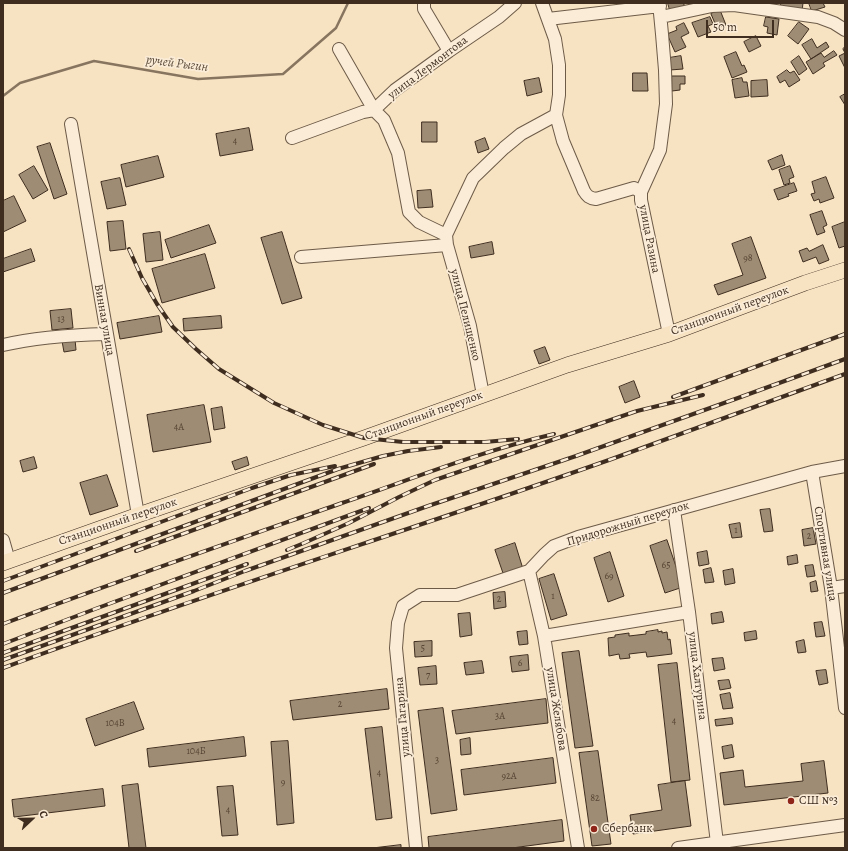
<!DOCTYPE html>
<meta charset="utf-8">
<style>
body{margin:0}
#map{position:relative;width:848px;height:851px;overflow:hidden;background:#f7e2c2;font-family:Alegreya,serif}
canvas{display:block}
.frame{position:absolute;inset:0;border:4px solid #3f2e20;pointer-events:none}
.north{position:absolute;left:12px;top:799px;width:40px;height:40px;-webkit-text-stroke:3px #faecd7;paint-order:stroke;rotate:68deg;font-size:11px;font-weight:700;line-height:16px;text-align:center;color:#3f2e20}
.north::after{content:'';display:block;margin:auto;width:14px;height:18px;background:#3f2e20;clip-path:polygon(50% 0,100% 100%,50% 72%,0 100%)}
.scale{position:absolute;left:706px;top:20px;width:68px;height:18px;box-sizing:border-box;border:2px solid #3f2e20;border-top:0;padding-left:5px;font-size:12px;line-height:14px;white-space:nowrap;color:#3f2e20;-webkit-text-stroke:3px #faecd7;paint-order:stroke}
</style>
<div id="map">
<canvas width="848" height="851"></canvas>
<div class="frame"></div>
<div class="north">С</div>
<div class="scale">50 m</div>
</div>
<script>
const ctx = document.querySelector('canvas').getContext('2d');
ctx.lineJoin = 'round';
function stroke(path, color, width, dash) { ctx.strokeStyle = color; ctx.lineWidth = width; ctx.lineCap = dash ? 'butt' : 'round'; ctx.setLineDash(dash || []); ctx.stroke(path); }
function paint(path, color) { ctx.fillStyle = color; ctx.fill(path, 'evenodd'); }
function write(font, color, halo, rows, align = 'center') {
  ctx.font = font + ' Alegreya,serif'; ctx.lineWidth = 3.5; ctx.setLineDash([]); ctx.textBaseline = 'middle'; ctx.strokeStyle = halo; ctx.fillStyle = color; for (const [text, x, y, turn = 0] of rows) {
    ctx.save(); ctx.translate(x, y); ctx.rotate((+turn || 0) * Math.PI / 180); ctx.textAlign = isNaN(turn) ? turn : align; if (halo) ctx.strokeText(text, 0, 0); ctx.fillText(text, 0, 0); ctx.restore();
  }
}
stroke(new Path2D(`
 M3 96 20 83 94 61 198 79 283 74 336 28 348 3`), '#887560', 2.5);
const building = new Path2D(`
 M668 3H684V7L670 10Z
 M781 3H803L802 11 781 7Z
 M809 3H823L825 7 812 11Z
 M720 10 726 25 717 28 711 14Z
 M710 17 713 24 708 26 711 32 698 37 692 23Z
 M766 17 779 19 777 35 767 33 768 27 764 26Z
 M799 22 809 29 798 44 788 36Z
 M684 23 689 33 681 37 686 47 675 52 667 34 677 30 676 27Z
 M756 36 761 46 749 52 744 42Z
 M812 39 817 48 826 42 829 47 811 59 802 45Z
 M845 47V68L839 56 845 53 843 49Z
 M834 51 837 55 823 63 825 66 813 74 806 62 821 53 824 57Z
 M736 52 742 66 744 65 747 72 732 78 724 57Z
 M681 56 683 69 670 70 669 58Z
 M799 56 807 69 799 75 791 62Z
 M787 70 790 73 794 71 800 80 789 87 785 80 780 83 777 77Z
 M633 73H647L648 91H633Z
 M672 76H685V84H680V90L672 91Z
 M539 78 542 92 527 96 524 81Z
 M742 78 743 82H747L749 96 735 98 732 80Z
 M767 80 768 96 751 97V81Z
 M845 94V105L840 97Z
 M422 122H437V142H422Z
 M249 128 253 150 220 156 216 134Z
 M485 138 489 149 478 153 475 142Z
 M50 143 67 194 54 199 37 147Z
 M782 155 785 165 772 170 768 161Z
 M158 156 164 177 126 187 121 165Z
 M34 166 48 190 33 199 19 175Z
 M790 166 794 177 789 179 790 183 784 185 779 170Z
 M826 177 834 198 820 203 819 199 814 201 811 194 815 193 812 182Z
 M120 178 126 205 107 209 101 182Z
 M794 183 797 191 788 194 789 196 778 200 774 190Z
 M431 190 433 207 418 208 417 191Z
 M14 196 26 221 3 232V201Z
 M822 211 827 225 823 227 825 232 817 235 810 215Z
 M123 221 126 249 110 251 107 222Z
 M845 222V246L839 248 832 227Z
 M209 225 216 243 171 258 165 240Z
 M160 232 163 260 146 262 143 234Z
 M282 232 302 298 282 304 261 238Z
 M751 237 766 278 718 295 714 285 743 275 732 244Z
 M492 242 494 254 471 258 469 247Z
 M823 245 829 260 819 264 816 257 803 262 799 251 807 248 809 251Z
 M31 249 35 261 3 272V259Z
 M205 254 215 288 162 303 152 269Z
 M71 309 73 328 52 330 50 311Z
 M159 316 162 332 120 339 117 323Z
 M221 316 222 328 184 331 183 319Z
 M75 339 76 350 64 352 62 341Z
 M545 347 550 360 539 364 534 351Z
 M634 381 640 397 625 403 619 387Z
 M204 405 211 442 153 452 147 415Z
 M222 407 225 428 214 430 211 409Z
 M34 457 37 468 23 472 20 461Z
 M247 457 249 465 235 470 232 462Z
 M107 475 118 506 90 515 80 483Z
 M770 509 773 531 764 532 760 510Z
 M740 523 742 537 732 538 729 525Z
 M813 528 816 544 804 546 802 530Z
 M667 540 683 587 665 593 650 546Z
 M515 543 523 569 504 576 495 550Z
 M707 551 709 564 699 566 697 553Z
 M610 552 624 596 608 602 594 558Z
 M797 555 798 563 788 565 787 557Z
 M813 565 815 576 807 577 805 566Z
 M711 568 714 582 705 583 703 570Z
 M733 569 735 583 725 585 723 571Z
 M554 574 567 615 551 620 539 579Z
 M816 581 818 591 811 592 810 583Z
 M505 592 506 607 494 609 493 593Z
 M722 612 724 622 712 624 711 614Z
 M470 613 472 635 460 637 458 614Z
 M822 622 825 636 816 637 814 623Z
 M658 630V632L662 631V633L667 632 668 640 670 639 672 654 647 657 646 652 629 654 630 658 620 659 619 654 609 656 608 638 615 637V635L629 633V636L646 634V632Z
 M527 631 528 644 519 645 517 632Z
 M756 631 757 639 745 641 744 633Z
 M804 640 806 652 798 653 796 642Z
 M432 641V656L415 657 414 642Z
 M579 651 593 746 575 748 562 653Z
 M528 655 529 670 512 672 510 657Z
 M723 658 725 669 714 671 712 659Z
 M482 661 484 673 466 675 464 663Z
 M677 663 690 780 671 782 658 665Z
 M436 666 437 684 420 685 418 668Z
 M826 670 828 683 819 685 816 671Z
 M729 680 731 688 720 690 718 681Z
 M387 689 389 709 293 720 290 701Z
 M730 693 733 708 723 709 720 695Z
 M546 699 548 723 456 734 452 711Z
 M134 702 144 729 95 746 86 719Z
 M443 708 457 810 431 814 418 711Z
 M732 718 733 724 716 726 715 720Z
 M382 727 392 818 376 820 365 729Z
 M244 737 246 756 149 767 147 749Z
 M470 738 471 754 461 755 460 740Z
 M288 741 294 823 277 825 271 742Z
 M732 745 734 757 724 759 722 747Z
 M598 751 611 844 592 846 579 753Z
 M553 758 556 783 464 795 461 770Z
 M824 761 828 793 724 805 720 773 743 770 745 787 803 781 801 764Z
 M685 781 691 826 633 834 630 815 662 810 658 785Z
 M138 784 146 848H129L122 786Z
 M233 786 238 835 222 836 217 787Z
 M103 789 105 806 14 817 12 800Z
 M562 820 564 841 512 848H429L428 837Z
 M401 845V848H373Z`);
paint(building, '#9f8c74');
stroke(building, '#3f2e20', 1);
const minor = new Path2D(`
 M424 3V9L449 51
 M542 3 555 39 559 65V95L556 115 563 141 584 191C587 196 589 198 596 199L634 188 641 192
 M659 3 662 34 665 70 666 104 660 150 641 192V200L664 310 669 334
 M661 17 712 6 734 5 818 17 834 23 845 30
 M548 19 660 6
 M339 49 374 110 384 120 398 153 409 212 419 222 446 235 447 245 470 326 483 395
 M71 124 138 515
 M292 138 363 112 374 110 395 90 449 51 499 17 515 3
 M446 235 473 178 504 148 521 134 556 115
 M301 257 447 245
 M3 345C37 337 71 335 106 334
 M812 472 831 588 845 708
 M674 510 689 612 717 843
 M3 540 9 561
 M529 571 544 636 578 848
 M831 588 845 586
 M544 636 689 612
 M416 848 396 648 398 623 403 606 420 595H457L529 571 544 555 554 546 578 537 812 472 845 466
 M678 848 845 825`);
const major = new Path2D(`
 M3 563 138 515 364 438 567 365 669 334 805 283 845 270`);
stroke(minor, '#6d5b48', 14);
stroke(major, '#3f2e20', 16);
stroke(minor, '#faecd7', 12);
stroke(major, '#f7e2c2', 15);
const rail = new Path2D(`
 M129 249 142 278 157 304 173 327 196 349 219 369 274 403 323 425 364 438 403 442H485L518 439
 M673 397 845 334
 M287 550 304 543 349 523 399 497 435 480 637 411 703 395
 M136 551 374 464
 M3 581 252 488 291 475 335 466
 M3 593 338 469 383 456 408 451 441 447
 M3 624C115 582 228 543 342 503 412 479 481 451 554 434
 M3 644 95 609 369 508
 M3 653 247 564
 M3 660 194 591 245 571 428 506 576 456 738 398 845 359
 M3 668C204 594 408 531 609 460 688 432 766 402 845 374`);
stroke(rail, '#3f2e20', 4);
stroke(rail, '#faecd7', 2.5, [8]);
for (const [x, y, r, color] of [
 [791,801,4,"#8f2418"],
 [594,829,4,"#8f2418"]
]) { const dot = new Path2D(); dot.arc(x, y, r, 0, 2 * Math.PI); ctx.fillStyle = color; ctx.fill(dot); stroke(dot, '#faecd7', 1.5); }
write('10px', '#574635', null, [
 ["4",235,142],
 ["98",748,259],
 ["13",61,320],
 ["4А",179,428],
 ["1",736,531],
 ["2",809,537],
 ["65",666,566],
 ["69",609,577],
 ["1",553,597],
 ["2",499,600],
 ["5",423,649],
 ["6",520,664],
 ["7",428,676],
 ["2",340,705],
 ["3А",500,717],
 ["4",674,722],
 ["104В",115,724],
 ["104Б",196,752],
 ["3",437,761],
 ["4",379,774],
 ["92А",509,777],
 ["9",283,783],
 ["82",595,799],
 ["4",228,811]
]);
write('12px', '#3f2e20', '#faecd7', [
 ["улица Лермонтова",428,68,-37],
 ["улица Разина",649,239,79],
 ["Станционный переулок",730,311,-20],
 ["улица Пелищенко",465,315,76],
 ["Винная улица",104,320,80],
 ["Станционный переулок",424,416,-20],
 ["Станционный переулок",118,522,-19],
 ["Придорожный переулок",628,524,-17],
 ["Спортивная улица",825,554,81],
 ["улица Халтурина",697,676,83],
 ["улица Желябова",556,709,81],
 ["улица Гагарина",403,717,-95]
]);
write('12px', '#3f2e20', '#faecd7', [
 ["СШ №3",799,801],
 ["Сбербанк",602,829]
], 'left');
write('italic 13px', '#5d4c3b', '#faecd7', [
 ["ручей Рыгин",177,64,7]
]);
</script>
